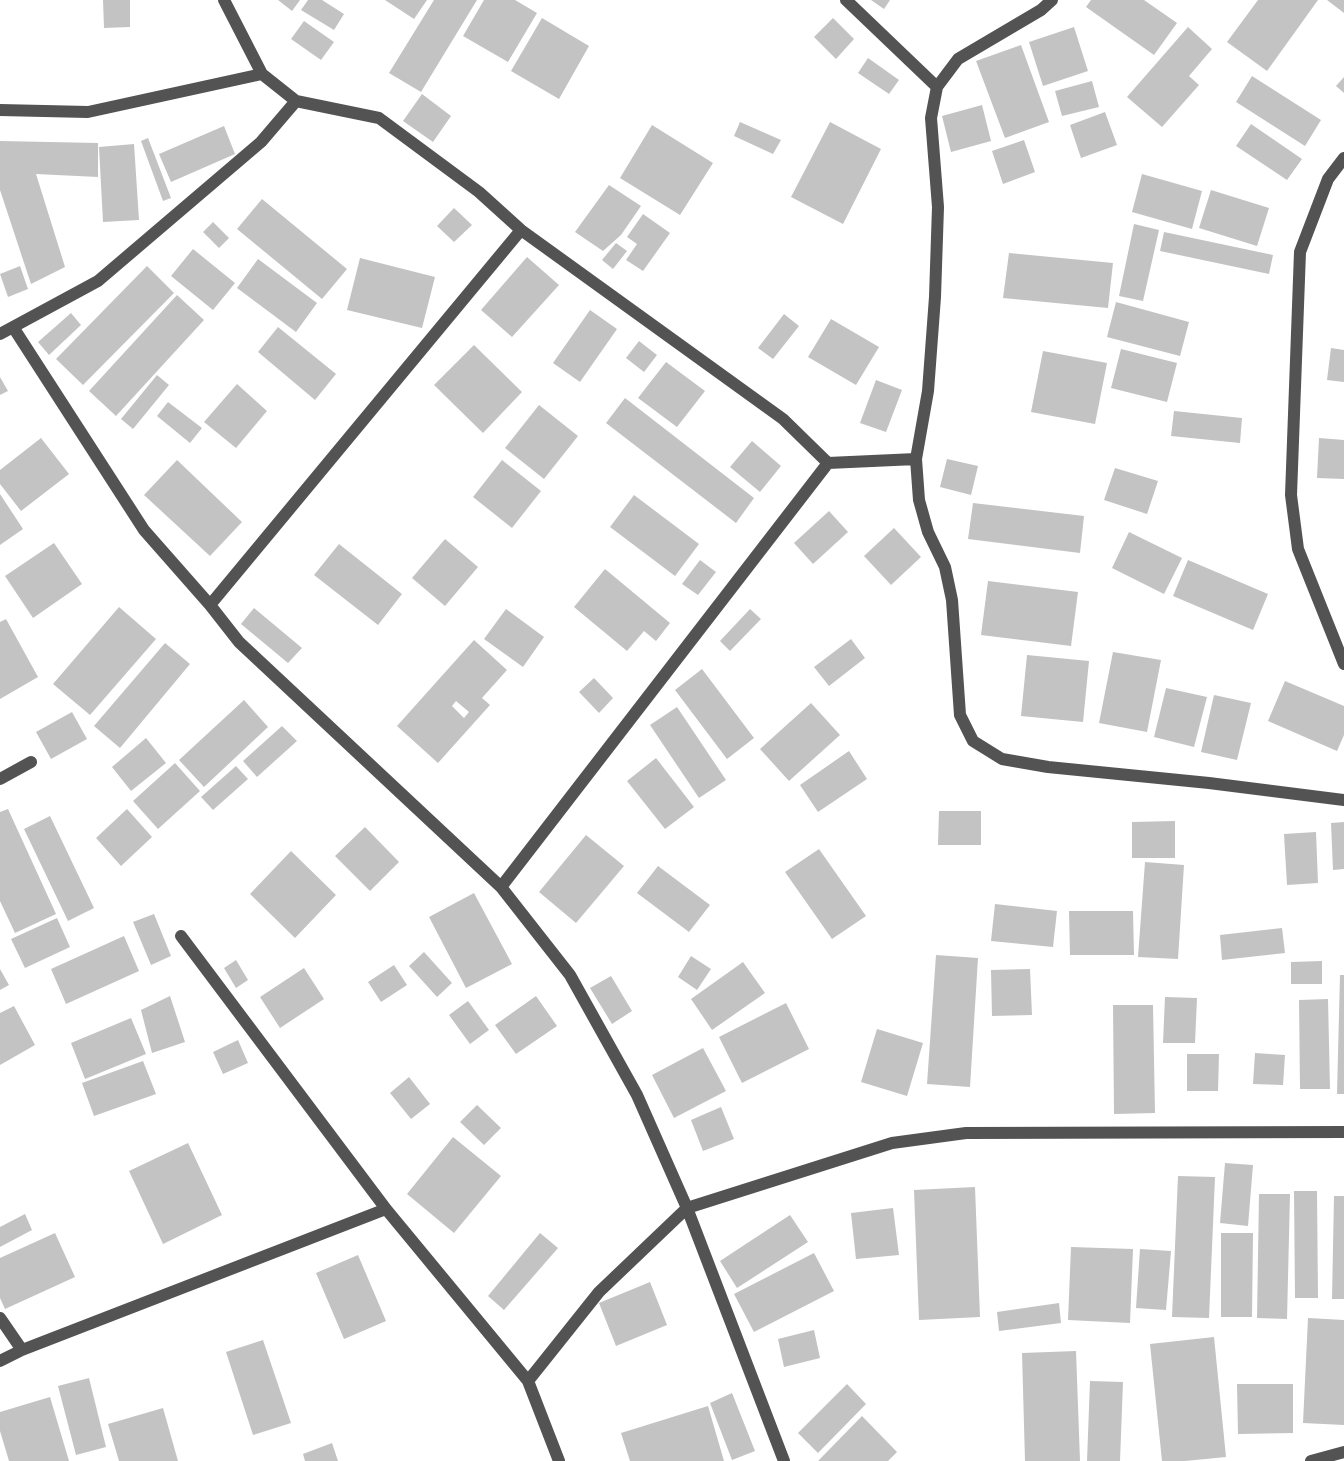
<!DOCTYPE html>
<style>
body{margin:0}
canvas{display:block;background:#fff}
</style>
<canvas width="1344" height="1461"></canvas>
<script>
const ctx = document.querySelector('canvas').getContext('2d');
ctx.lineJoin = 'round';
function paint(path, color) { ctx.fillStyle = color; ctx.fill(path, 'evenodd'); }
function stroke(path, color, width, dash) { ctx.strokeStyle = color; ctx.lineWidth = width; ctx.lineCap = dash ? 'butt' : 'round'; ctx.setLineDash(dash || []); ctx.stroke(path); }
paint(new Path2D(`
 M103 0H130V27L104 28Z
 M278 0H300L292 11Z
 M308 0H322L344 14 334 30 301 10Z
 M385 0H427L414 19Z
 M434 0H477L421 92 389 73Z
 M484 0H515L537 13 508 62 463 36Z
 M871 0H890L884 9Z
 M1091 0H1144L1177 23 1154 55 1086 7Z
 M1258 0H1318L1267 71 1227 42Z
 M1327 0H1344V13Z
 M542 18 589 46 559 99 511 71Z
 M833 18 854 39 836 59 814 37Z
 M304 21 334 42 321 60 291 39Z
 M1074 27 1088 71 1043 86 1029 42Z
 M1188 27 1212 49 1189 76 1199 85 1162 127 1127 97Z
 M1021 45 1049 122 1005 138 976 61Z
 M868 58 899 80 889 94 858 73Z
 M1252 76 1321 120 1305 146 1236 102Z
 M1344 77V93L1336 86Z
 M1092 81 1099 107 1062 116 1055 91Z
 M422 94 451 116 433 142 403 121Z
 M982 105 991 141 951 152 942 116Z
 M1105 112 1117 145 1081 158 1070 125Z
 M740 122 781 140 773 154 734 136Z
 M830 122 881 149 843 224 791 197Z
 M1251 124 1302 159 1287 180 1236 146Z
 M652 125 713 163 680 215 620 178Z
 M224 126 235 154 171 182 159 154Z
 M148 138 171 198 163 201 141 141Z
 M1024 140 1035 172 1003 184 992 151Z
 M0 141 98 143V177L36 174 65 267 31 284 0 190Z
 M134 144 139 220 103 222 99 147Z
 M1142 174 1202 191 1192 229 1132 212Z
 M609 185 641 206 621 235 603 251 575 232Z
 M1211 190 1269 208 1257 246 1199 228Z
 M262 199 347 269 322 299 237 229Z
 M454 208 472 225 454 242 437 226Z
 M643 214 670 233 643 271 626 260 637 244 627 237Z
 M213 222 229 238 219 248 203 232Z
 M1134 224 1159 230 1143 301 1119 296Z
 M1164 232 1273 255 1269 274 1160 251Z
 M616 243 627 251 613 269 602 260Z
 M193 249 235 283 213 310 171 276Z
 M1009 253 1113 263 1108 308 1003 298Z
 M527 257 559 285 512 337 481 310Z
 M360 258 435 277 422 328 347 310Z
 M258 259 317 303 296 332 237 288Z
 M20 266 28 289 8 297 0 274Z
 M147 266 174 293 83 385 56 359Z
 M177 295 204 320 116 416 89 391Z
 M1116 302 1189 322 1180 356 1107 337Z
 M590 310 617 329 580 382 553 363Z
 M71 313 81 325 49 355 38 342Z
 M784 314 799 326 773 359 758 348Z
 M831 319 879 347 856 385 808 357Z
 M278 327 336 374 315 400 258 352Z
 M639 341 657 355 644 372 626 358Z
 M474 345 522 392 483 433 434 385Z
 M1331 348 1344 350V382L1327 380Z
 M1121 349 1177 363 1167 402 1111 388Z
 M1043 351 1107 363 1095 424 1031 412Z
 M666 362 705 391 677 427 638 398Z
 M157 375 169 385 133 429 121 419Z
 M0 377 8 391 0 395Z
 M876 380 902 390 886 432 860 423Z
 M237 384 267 411 236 448 204 422Z
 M625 398 754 498 736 523 606 423Z
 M168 402 202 428 190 443 157 416Z
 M539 405 578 436 544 479 505 448Z
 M1174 411 1242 418 1240 443 1171 436Z
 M41 438 69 474 21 511 0 484V470Z
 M1319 438 1344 440V479L1317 478Z
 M752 441 781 466 760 492 730 467Z
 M947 459 978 466 971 495 940 487Z
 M177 460 242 522 210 556 144 495Z
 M502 460 541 491 512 528 473 497Z
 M1115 468 1158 481 1147 514 1104 500Z
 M0 494 23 529 0 545Z
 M634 495 699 544 675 576 610 527Z
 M973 503 1084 516 1080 553 968 539Z
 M829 511 848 532 813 564 794 543Z
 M894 528 921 557 891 585 864 556Z
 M1129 532 1182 558 1164 594 1112 568Z
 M445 539 478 567 445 606 412 578Z
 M54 543 82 584 33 618 5 576Z
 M339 544 402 594 378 625 314 575Z
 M700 560 716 572 698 595 682 584Z
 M1188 560 1268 594 1253 630 1173 596Z
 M605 569 670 623 656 641 644 631 627 651 574 607Z
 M988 581 1078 592 1071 646 981 635Z
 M119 607 156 639 90 715 53 684Z
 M254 608 302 648 288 663 241 624Z
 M506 609 544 637 523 667 484 639Z
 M750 609 761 619 730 651 720 641Z
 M6 619 38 677 0 699V622Z
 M851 639 865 658 829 686 814 667Z
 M474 640 507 670 482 698 490 705 438 763 397 726ZM456 701 469 712 464 718 452 706Z
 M165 643 190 664 120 748 94 726Z
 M1113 652 1161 660 1147 732 1099 723Z
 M1027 655 1089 661 1083 722 1021 716Z
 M702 669 754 738 727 759 675 690Z
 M594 678 613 698 599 713 579 692Z
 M1285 681 1344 706V735L1337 751 1268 721Z
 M1166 688 1207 697 1194 747 1154 737Z
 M1214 695 1251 703 1237 760 1201 752Z
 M244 700 268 727 204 787 179 760Z
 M811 703 840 735 789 781 760 749Z
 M677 707 726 780 699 798 650 725Z
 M72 712 87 739 51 759 36 732Z
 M282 726 297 741 257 777 243 761Z
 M146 738 166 763 131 791 112 767Z
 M849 751 867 779 818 812 800 785Z
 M656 758 694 807 665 829 627 781Z
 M175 763 200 791 158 829 133 801Z
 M236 766 248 779 213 810 201 797Z
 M8 809 56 914 15 933 0 901V812Z
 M127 809 152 837 121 866 96 838Z
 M939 811H981V845H938Z
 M50 816 94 908 68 921 24 829Z
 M1175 821V858H1132V822Z
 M1344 822V869L1333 870 1331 823Z
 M365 827 399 862 370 891 335 856Z
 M1316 832 1318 883 1287 885 1284 834Z
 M586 835 624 866 576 923 539 892Z
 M819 849 866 916 832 939 785 872Z
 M291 851 336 895 295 938 250 894Z
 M1145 862 1184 865 1178 959 1138 957Z
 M658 866 710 905 689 932 637 893Z
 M474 893 512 964 466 988 429 917Z
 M995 904 1057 911 1053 947 991 941Z
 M1069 911H1133L1134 955H1070Z
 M154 914 171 956 151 965 133 922Z
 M57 918 70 947 25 968 11 939Z
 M1282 928 1285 953 1222 960 1220 935Z
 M124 936 139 971 66 1004 51 969Z
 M424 952 452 983 437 997 409 966Z
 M936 955 978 958 970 1087 927 1084Z
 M691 956 711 969 697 990 678 977Z
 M236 960 248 980 236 988 224 968Z
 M1322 961V984H1291V962Z
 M743 962 765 993 712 1030 691 999Z
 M394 965 407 985 381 1002 368 982Z
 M304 968 324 999 280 1028 260 997Z
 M0 969 9 985 0 990Z
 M1030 969 1032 1015 992 1016 991 970Z
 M1340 975H1344V1094H1337Z
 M611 976 632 1011 612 1024 590 988Z
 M170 996 185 1042 152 1053 141 1010Z
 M536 996 557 1026 516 1054 495 1025Z
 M1165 997 1197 998 1195 1043H1163Z
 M1328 999 1330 1089H1300L1299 1000Z
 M468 1001 489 1030 470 1044 449 1015Z
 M786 1003 809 1049 742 1083 719 1037Z
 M1113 1005H1153L1155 1113 1114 1114Z
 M14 1006 35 1045 0 1065V1013Z
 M131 1018 146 1054 85 1079 71 1043Z
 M877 1029 923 1043 907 1096 861 1082Z
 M238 1040 248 1063 223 1074 213 1052Z
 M703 1048 726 1091 674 1118 652 1075Z
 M1255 1053 1285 1055 1283 1085 1253 1084Z
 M1187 1054H1219L1218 1091H1187Z
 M143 1061 156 1094 94 1116 82 1083Z
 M409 1077 430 1104 411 1119 390 1093Z
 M477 1105 501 1128 484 1145 460 1122Z
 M721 1107 734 1139 703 1151 691 1120Z
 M453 1137 501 1176 454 1233 407 1194Z
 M188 1143 222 1215 163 1244 129 1171Z
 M1225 1163 1253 1165 1248 1226 1220 1223Z
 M1178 1176 1215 1177 1209 1318 1172 1317Z
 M975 1187 980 1317 919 1320 914 1190Z
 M1294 1191H1317L1318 1298H1295Z
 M1259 1194H1290L1287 1319 1257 1318Z
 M1334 1196H1344V1299H1332Z
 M893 1208 899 1255 856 1259 851 1213Z
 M25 1214 32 1230 0 1247V1227Z
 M790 1215 808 1242 737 1288 720 1261Z
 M55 1233 75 1277 5 1309 0 1298V1258Z
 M540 1233 558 1248 504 1310 488 1296Z
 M1221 1233H1253L1252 1317H1221Z
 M1071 1247 1133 1249 1130 1323 1068 1320Z
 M1140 1249 1171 1251 1166 1310 1136 1308Z
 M814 1253 834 1291 754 1332 734 1294Z
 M358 1255 386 1321 344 1339 316 1273Z
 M650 1282 667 1325 616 1346 599 1303Z
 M1059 1303 1061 1323 999 1331 997 1312Z
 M1308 1318 1344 1320V1425L1303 1423Z
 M814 1330 820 1358 784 1367 778 1339Z
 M1214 1337 1226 1457 1185 1461H1162L1150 1344Z
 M263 1340 291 1423 253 1435 226 1352Z
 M1076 1351 1080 1461H1025L1022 1353Z
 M89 1378 106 1447 76 1455 58 1386Z
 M1090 1381 1123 1382 1120 1461H1087Z
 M847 1384 866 1404 818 1453 798 1433Z
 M1237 1384H1293V1433L1238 1434Z
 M732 1393 755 1451 732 1460 710 1403Z
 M50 1397 69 1461H9L0 1431V1412Z
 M708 1406 724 1461H630L621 1433Z
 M163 1408 178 1461H119L108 1424Z
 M862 1416 897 1452 888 1461H818Z
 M332 1443 338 1461H305L303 1454Z`), '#c3c3c3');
stroke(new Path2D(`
 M224 0 262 74 296 101 379 118 479 192 521 230 783 419 828 463 916 459
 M846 0 937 87
 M1052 0 1041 10 958 59 937 87 931 118 938 207 935 297 928 391 916 459 919 500 928 532 945 567 952 600 960 715 973 741 1002 759 1048 767 1209 783 1344 800
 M0 110 88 112 262 74
 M1344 158 1328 179 1300 252 1291 495 1298 549 1344 664
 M13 327 144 530 210 605 239 642 501 887 570 975 637 1095 687 1208 784 1461
 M0 334 98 281 261 142 296 101
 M210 605 521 230
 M0 779 31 762
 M501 887 828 463
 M181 936 386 1209 528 1381 559 1461
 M0 1318 22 1350
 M0 1361 22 1350 386 1209
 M528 1381 599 1292 687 1208 892 1143 966 1133 1344 1132
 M1311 1461 1344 1452`), '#535353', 12);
</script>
